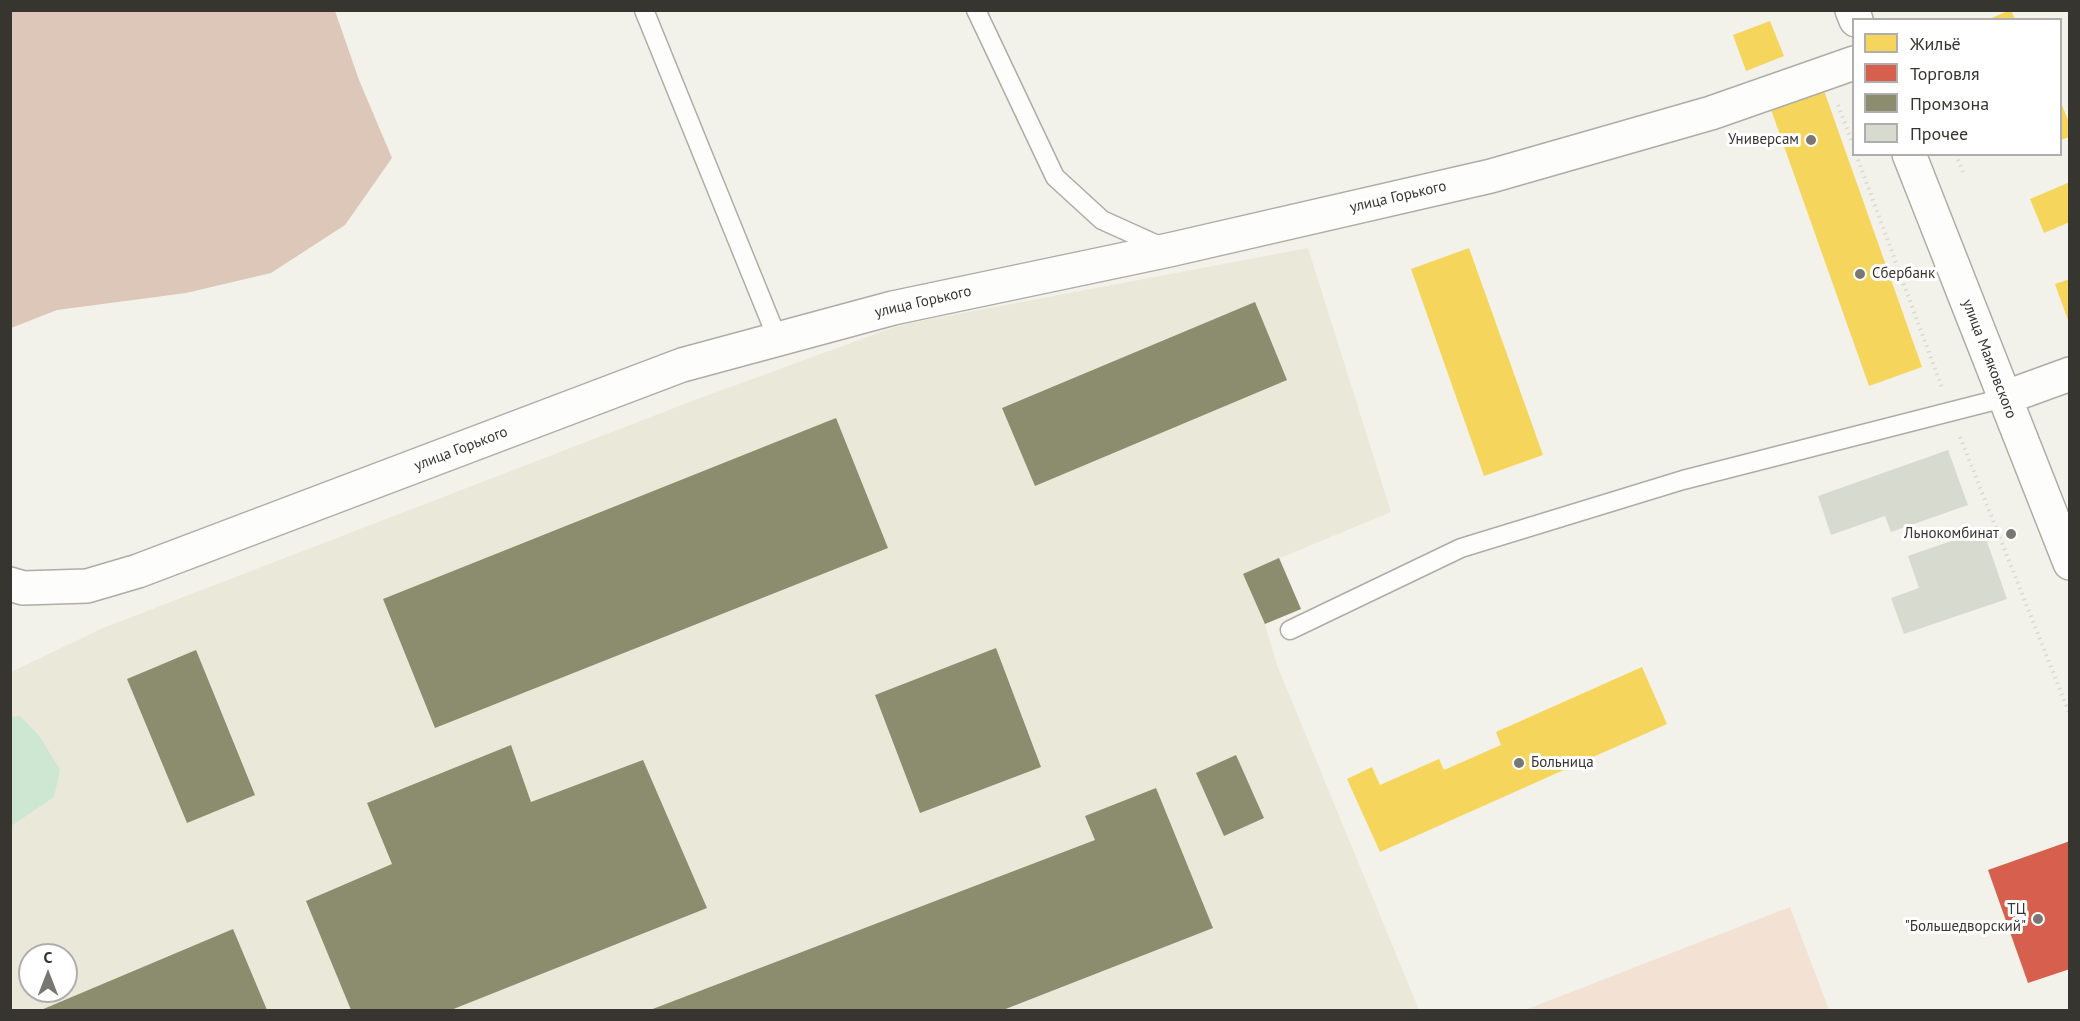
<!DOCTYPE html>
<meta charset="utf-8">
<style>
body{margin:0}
#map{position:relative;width:2080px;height:1021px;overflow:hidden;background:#f2f2ea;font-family:"PT Sans",sans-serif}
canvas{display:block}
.frame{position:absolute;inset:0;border:12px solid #363530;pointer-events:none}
.legend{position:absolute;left:1852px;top:18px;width:210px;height:138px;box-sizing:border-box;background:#fff;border:2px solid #afaeac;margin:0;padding:8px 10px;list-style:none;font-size:18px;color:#363530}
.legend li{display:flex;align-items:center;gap:12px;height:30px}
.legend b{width:30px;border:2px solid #afaeac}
.north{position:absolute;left:18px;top:943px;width:60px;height:60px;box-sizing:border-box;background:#fff;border:2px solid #afaeac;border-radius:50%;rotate:0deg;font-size:16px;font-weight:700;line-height:24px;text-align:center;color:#363530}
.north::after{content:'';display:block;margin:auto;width:21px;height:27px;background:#787771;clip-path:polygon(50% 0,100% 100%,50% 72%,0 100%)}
</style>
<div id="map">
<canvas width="2080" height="1021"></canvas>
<div class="frame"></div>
<ul class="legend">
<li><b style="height:16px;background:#f6d55c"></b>Жильё</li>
<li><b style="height:16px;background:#d6604d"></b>Торговля</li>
<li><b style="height:16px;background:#8c8c6e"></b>Промзона</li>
<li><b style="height:16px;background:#d7dacf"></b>Прочее</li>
</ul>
<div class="north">С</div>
</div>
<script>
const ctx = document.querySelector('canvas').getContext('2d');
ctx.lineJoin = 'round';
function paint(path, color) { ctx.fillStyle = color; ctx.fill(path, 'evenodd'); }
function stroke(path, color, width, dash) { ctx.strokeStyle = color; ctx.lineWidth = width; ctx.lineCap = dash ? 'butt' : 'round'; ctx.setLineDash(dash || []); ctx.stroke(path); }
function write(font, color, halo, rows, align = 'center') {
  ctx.font = font + ' "PT Sans",sans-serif'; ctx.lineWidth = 6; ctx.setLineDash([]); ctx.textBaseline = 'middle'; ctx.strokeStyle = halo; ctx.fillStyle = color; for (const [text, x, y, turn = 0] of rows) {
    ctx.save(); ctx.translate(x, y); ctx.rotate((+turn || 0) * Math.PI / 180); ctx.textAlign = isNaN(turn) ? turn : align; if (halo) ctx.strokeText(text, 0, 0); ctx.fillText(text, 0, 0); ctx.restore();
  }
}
paint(new Path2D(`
 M1308 248 1391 512 1280 558 1301 609 1265 624 1277 665 1419 1010H11V672L103 628 695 400 900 325ZM30 955H66V991H30Z`), '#e9e8d9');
paint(new Path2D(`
 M1790 907 1829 1010H1525Z`), '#f3e1d4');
paint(new Path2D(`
 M11 10 335 11 359 80 392 158 345 225 271 273 186 293 57 310 11 328Z`), '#dcc7b9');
paint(new Path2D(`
 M20 716 40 737 60 770 54 797 11 826V717Z`), '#cde7d3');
paint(new Path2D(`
 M2011 10 2015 20H1987L2010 10Z
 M1770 21 1784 56 1746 71 1733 35Z
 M1822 85 1922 367 1869 386 1769 104Z
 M2060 100 2070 125V137L2060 140Z
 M2070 182V222L2044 233 2030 199Z
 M1469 248 1543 455 1484 476 1411 269Z
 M2070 279V323H2069L2055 284Z
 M1642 667 1667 724 1380 852 1347 779 1372 767 1380 785 1439 759 1444 770 1501 745 1496 732Z`), '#f6d55c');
paint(new Path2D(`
 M2070 841V969L2028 983 1988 870Z`), '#d6604d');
paint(new Path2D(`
 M1255 302 1287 380 1035 486 1002 408Z
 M836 418 888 548 435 728 383 599Z
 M1279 558 1301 609 1265 624 1243 574Z
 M996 648 1041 767 920 813 875 695Z
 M196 650 255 795 187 823 127 679Z
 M511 745 531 802 643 760 707 908 451 1010H351L306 901 392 864 367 803Z
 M1236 755 1264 818 1224 836 1196 773Z
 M1156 788 1213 928 1003 1010H650L1095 840 1085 816Z
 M233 929 267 1010H41Z`), '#8c8c6e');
paint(new Path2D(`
 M1948 450 1968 505 1891 532 1885 516 1831 535 1818 496Z
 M1983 530 2007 599 1904 634 1891 598 1919 588 1908 556Z`), '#d7dacf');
const lane = new Path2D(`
 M644 10 778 340
 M976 10 1055 177 1102 220 1164 248
 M1290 630 1461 548 1683 480 2004 398`);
const street = new Path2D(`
 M2004 398 2070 374
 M10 584 23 588 87 586 138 571 682 365 893 308 1169 250 1491 176 1711 113 1854 63`);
const secondary = new Path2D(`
 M1852 10 1856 20
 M1909 154 2070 563`);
stroke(lane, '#adada7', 21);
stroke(street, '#adada7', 36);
stroke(secondary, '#adada7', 36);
stroke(new Path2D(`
 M1838 105 1854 147
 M1856 154 1942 388
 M1956 154 1963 172
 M1960 437 2070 715`), '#d9d9d6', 4, [1.5, 4.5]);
stroke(lane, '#fdfdfc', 18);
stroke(street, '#fdfdfc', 33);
stroke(secondary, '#fdfdfc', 33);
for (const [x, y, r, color] of [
 [1811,140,6,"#787771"],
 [1860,274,6,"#787771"],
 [2011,534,6,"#787771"],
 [1519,763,6,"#787771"],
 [2038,919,6,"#787771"]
]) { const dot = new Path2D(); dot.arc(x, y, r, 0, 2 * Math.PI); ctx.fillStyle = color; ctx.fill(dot); stroke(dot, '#fff', 2); }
write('15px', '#363530', '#fff', [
 ["Универсам",1799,140],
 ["Сбербанк",1872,274,"left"],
 ["Льнокомбинат",1999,534],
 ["Больница",1531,763,"left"],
 ["ТЦ",2026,910],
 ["\"Большедворский\"",2026,927]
], 'right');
write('15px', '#363530', '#fff', [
 ["улица Горького",1398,197,-13],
 ["улица Горького",923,302,-13],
 ["улица Маяковского",1989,359,69],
 ["улица Горького",461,449,-21]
]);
</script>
